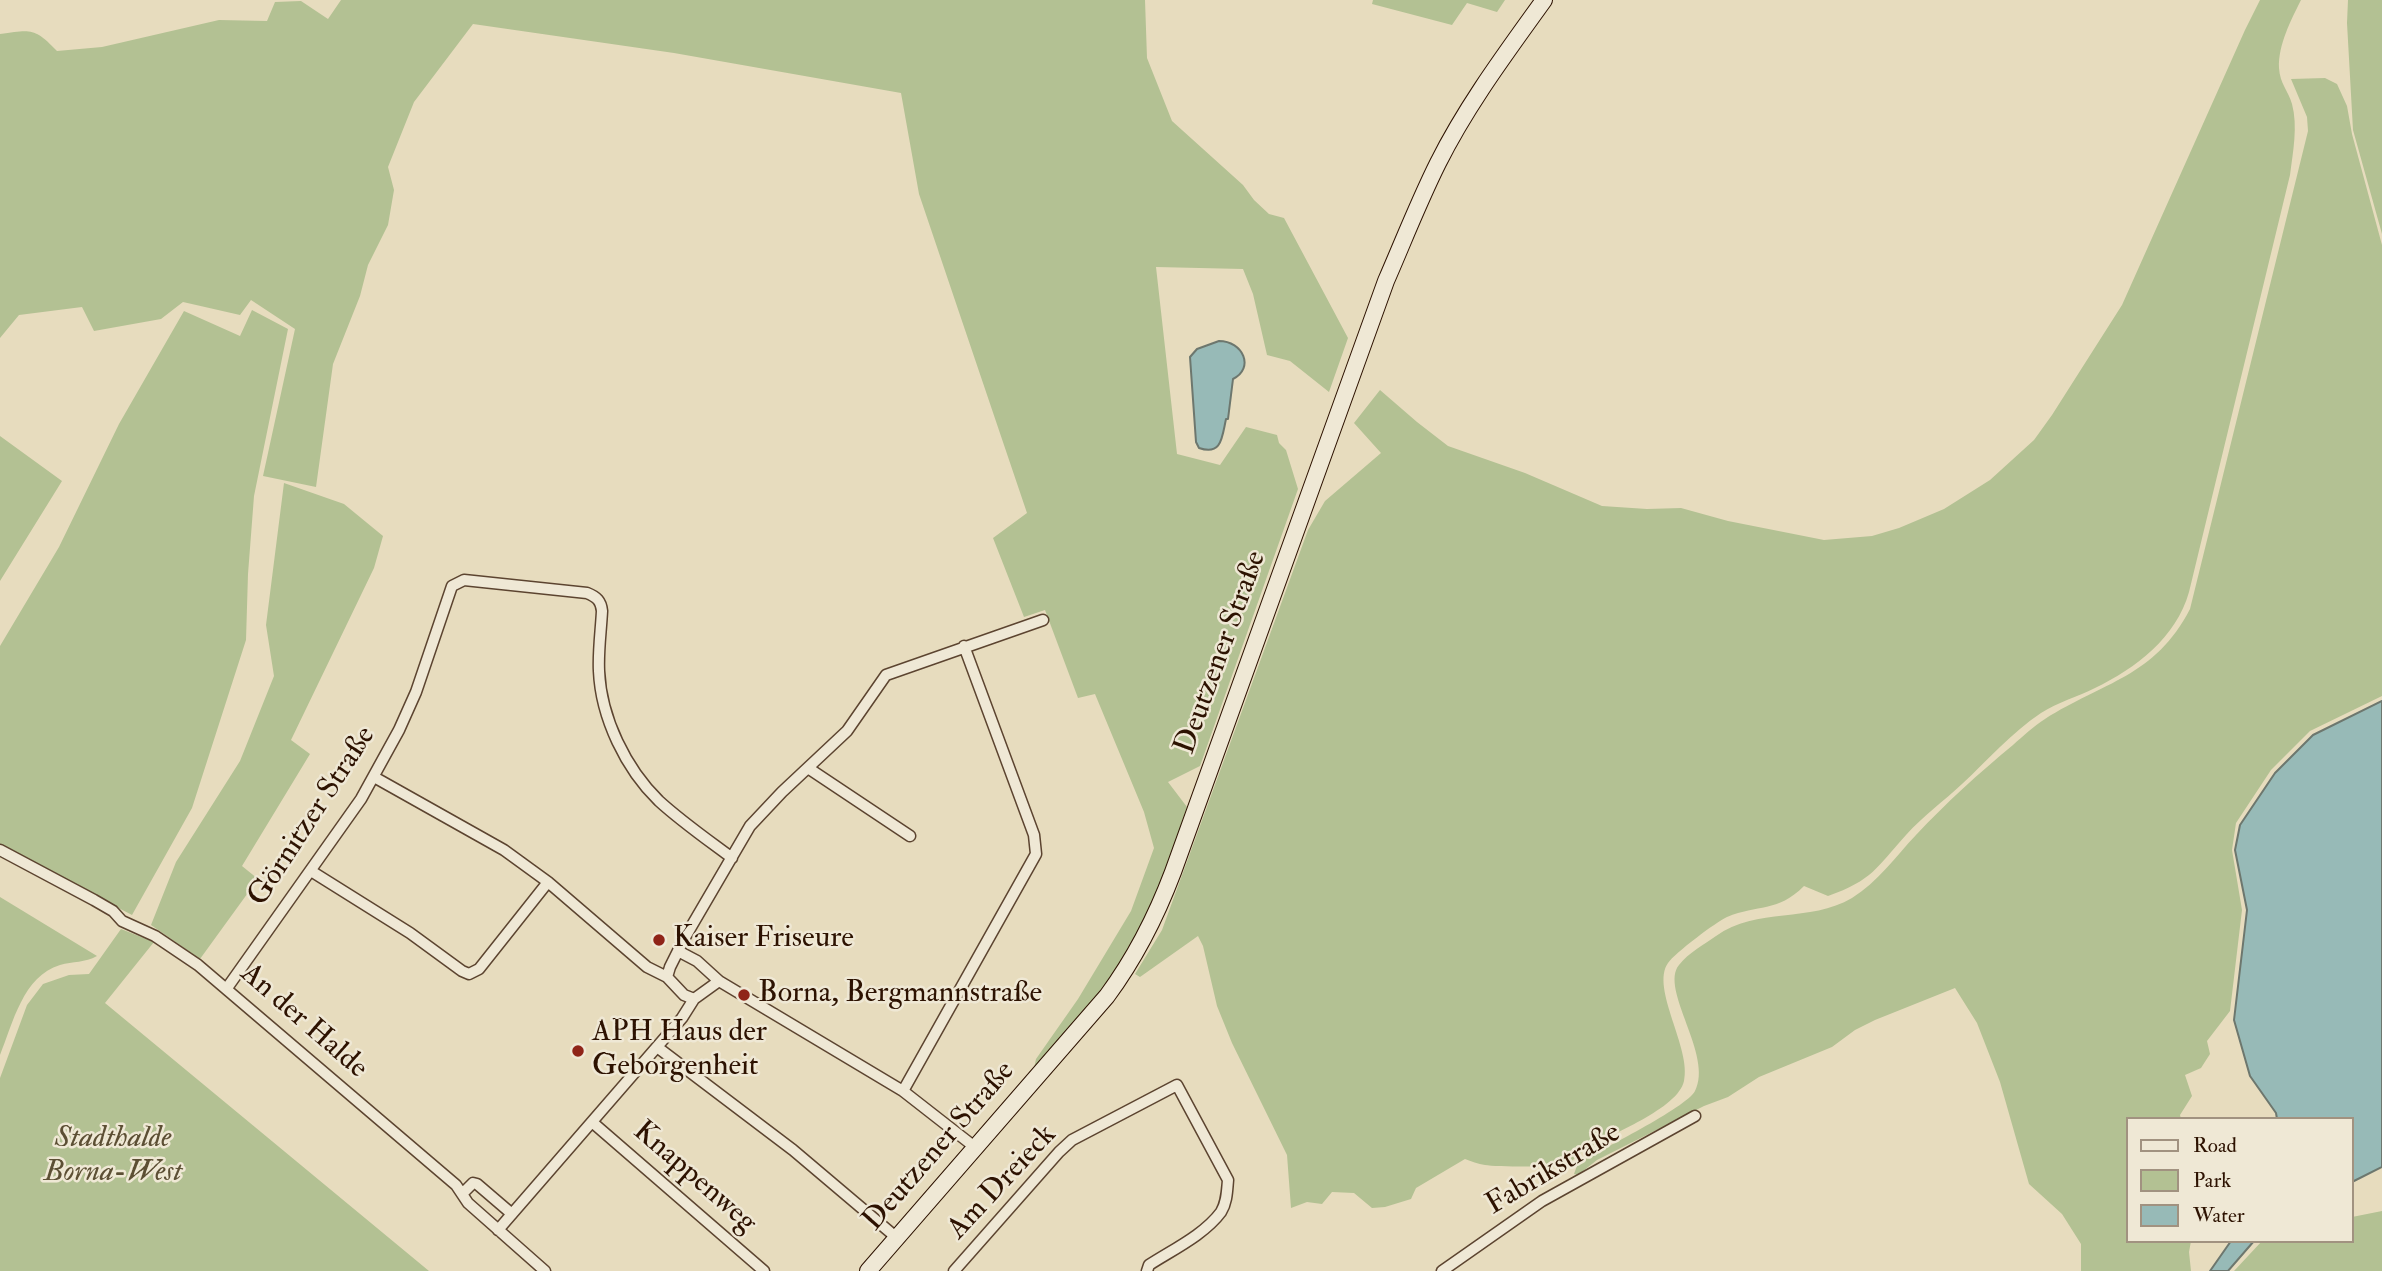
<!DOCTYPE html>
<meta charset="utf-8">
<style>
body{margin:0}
#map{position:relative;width:2382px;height:1271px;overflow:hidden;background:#e7dcbe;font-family:"IM FELL Double Pica",serif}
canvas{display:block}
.legend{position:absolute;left:2126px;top:1117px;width:228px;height:126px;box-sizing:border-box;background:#efe8d5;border:2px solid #a19280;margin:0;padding:9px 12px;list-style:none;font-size:21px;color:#2d1201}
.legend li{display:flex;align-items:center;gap:14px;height:35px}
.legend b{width:35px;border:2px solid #a19280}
</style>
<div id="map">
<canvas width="2382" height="1271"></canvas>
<ul class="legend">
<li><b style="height:9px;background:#efe8d5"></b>Road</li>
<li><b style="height:19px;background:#b3c193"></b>Park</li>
<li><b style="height:19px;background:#97bab7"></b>Water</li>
</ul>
</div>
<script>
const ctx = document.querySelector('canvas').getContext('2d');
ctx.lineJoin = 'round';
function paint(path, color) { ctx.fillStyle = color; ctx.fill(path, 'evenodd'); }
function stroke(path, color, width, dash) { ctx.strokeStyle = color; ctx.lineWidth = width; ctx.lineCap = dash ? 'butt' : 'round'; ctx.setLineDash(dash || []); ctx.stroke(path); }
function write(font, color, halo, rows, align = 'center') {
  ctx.font = font + ' "IM FELL Double Pica",serif'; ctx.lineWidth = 5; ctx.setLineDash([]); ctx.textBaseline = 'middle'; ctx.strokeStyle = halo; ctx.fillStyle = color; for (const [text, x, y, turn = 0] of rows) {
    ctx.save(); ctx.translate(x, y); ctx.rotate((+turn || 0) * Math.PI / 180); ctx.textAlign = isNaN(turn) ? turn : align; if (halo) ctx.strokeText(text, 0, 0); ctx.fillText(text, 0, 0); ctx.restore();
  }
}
paint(new Path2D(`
 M341 0H1145L1147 58 1172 121 1243 185 1254 200 1269 214 1284 218 1348 338 1329 392 1290 361 1267 355 1253 294 1243 269 1156 267 1177 454 1220 465 1246 427 1277 435 1279 443 1286 450 1298 489 1200 766 1168 782 1187 807C1171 852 1157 912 1131 952 1104 996 1066 1034 1033 1073L1036 1059 1078 999 1131 911 1154 848 1144 812 1095 694 1078 698 1045 610 1024 617 993 538 1027 513 919 194 901 93 674 53 473 24 414 102 388 167 394 190 388 225 368 265 360 296 333 364 316 487 263 476 295 329 251 300 240 315 183 302 161 319 94 331 82 307 19 315 0 338V34C31 30 34 27 57 51L102 47 219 20 267 21 275 2 301 1 328 19Z
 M1373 0H1505L1497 12 1467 3 1452 25 1372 4Z
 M2260 0H2301C2291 20 2278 45 2279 68 2280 84 2288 90 2292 104 2298 126 2293 152 2290 175L2189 592C2176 638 2136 668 2095 688 2077 697 2058 702 2041 713 2011 733 1988 760 1962 784 1944 801 1923 816 1906 835 1876 868 1873 880 1828 896L1804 886C1777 913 1758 904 1727 917 1716 922 1675 953 1668 963 1650 988 1692 1049 1684 1081 1678 1109 1610 1134 1586 1149 1579 1153 1572 1163 1565 1165 1556 1167 1496 1167 1485 1165 1478 1164 1471 1161 1465 1159L1416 1188 1411 1199 1385 1207 1372 1208 1354 1193 1332 1192 1322 1204 1307 1202 1291 1208 1287 1155 1232 1043 1217 1006 1203 946 1198 936 1140 977 1135 974 1162 930 1308 530 1325 501 1381 453 1354 423 1380 390 1417 422 1448 446 1525 473 1602 506 1647 509 1681 508 1728 521 1824 540 1872 536 1899 528 1944 509 1990 480 2034 440 2052 415 2122 305 2245 30Z
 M2348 0H2382V234L2353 130 2347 23Z
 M2325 78 2337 84 2347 106 2352 134 2382 245V696L2310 731 2271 770 2236 823 2232 850 2242 910 2230 1011 2207 1041 2210 1054 2201 1068 2185 1075 2192 1096 2180 1115 2181 1119H2128V1241H2191L2189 1252 2191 1271H2081V1244L2062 1214 2029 1184 2000 1082 1977 1023 1955 988 1875 1020 1855 1030 1832 1047 1759 1077 1728 1097 1704 1106 1597 1160 1578 1175 1574 1174 1578 1163C1600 1150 1686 1108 1695 1091 1714 1056 1659 989 1679 965 1688 953 1705 944 1716 936 1757 907 1810 923 1852 898 1878 882 1895 857 1916 835 1946 803 1979 773 2013 745 2023 736 2034 726 2045 719 2103 682 2155 677 2190 609L2308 131 2307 117 2291 79Z
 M252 310 288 329 254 496 248 574 246 640 192 808 132 915 0 846V646L59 547 119 424 184 311 240 336Z
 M0 436 62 481 0 581Z
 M284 483 344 504 383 536 374 568 291 740 310 754 242 866 258 879 200 959 151 925 176 862 240 761 274 676 266 625Z
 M0 897 97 956C85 963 73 961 60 965 23 976 13 1023 0 1055Z
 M121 929 154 942 105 1003 429 1271H0V1078L27 1005 43 984 69 975 89 974Z
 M2382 1211V1271H2234L2262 1241H2352V1217Z`), '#b3c193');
const water = new Path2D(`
 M1219 341C1243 341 1255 368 1233 379L1228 419H1226C1222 437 1222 456 1199 448L1196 442 1190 357 1197 349Z
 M2382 701V1167L2352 1182V1119H2277L2276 1113 2250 1076 2234 1020 2247 910 2235 850 2240 825 2275 773 2313 735Z
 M2231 1241H2254L2228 1271H2210Z`);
paint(water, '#97bab7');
stroke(water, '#6d776e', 2);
const minor = new Path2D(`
 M808 768 910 836
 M374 777 504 850 548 882 647 967 667 977 684 995 694 999 719 981
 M0 850 94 900 113 911 122 921 155 936 198 965 456 1185 468 1203 545 1271
 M311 871 410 933 462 971 469 974 479 969 548 882
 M678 951 697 961 719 981 903 1091 976 1148
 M667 977 670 967 684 939 750 826 782 792 847 731 886 675 1043 620
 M227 988 361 799 399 730 416 692 452 586 464 580 587 593C597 597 601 601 602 611 601 631 598 651 599 671 601 718 626 769 659 801 682 822 708 840 732 858
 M657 1047 793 1150 897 1238
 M903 1091 1036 854 1034 835 964 646
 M592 1122 764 1271
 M462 1194 473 1183 477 1184 512 1214
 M498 1230 682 1018 694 999
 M954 1271 1059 1152 1072 1140 1177 1085 1228 1180C1227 1191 1227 1202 1221 1212 1204 1235 1172 1250 1149 1265L1147 1271
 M1442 1271 1542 1201 1695 1116`);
const secondary = new Path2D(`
 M868 1271 1107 996C1135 958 1156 917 1173 872L1386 281C1403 242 1419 201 1438 163 1467 105 1506 53 1544 0`);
stroke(minor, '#5c4430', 13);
stroke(secondary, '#2d1201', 18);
stroke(minor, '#efe8d5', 10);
stroke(secondary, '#efe8d5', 16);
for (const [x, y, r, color] of [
 [659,940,7,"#8f2418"],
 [744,995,7,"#8f2418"],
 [578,1051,7,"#8f2418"]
]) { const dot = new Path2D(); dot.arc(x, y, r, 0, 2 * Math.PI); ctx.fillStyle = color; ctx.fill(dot); stroke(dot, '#efe8d5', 2.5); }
write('30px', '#2d1201', '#efe8d5', [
 ["Deutzener Straße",1222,653,-70],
 ["Görnitzer Straße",313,817,-57],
 ["An der Halde",303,1022,41],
 ["Deutzener Straße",940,1147,-49],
 ["Fabrikstraße",1554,1170,-31],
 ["Knappenweg",694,1178,41],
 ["Am Dreieck",1003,1183,-47]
]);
write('30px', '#2d1201', '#efe8d5', [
 ["Kaiser Friseure",673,940],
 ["Borna, Bergmannstraße",758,995],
 ["APH Haus der",592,1034],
 ["Geborgenheit",592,1068]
], 'left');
write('italic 30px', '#5c4f34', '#efe8d5', [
 ["Stadthalde",113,1140],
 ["Borna-West",113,1174]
]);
</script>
